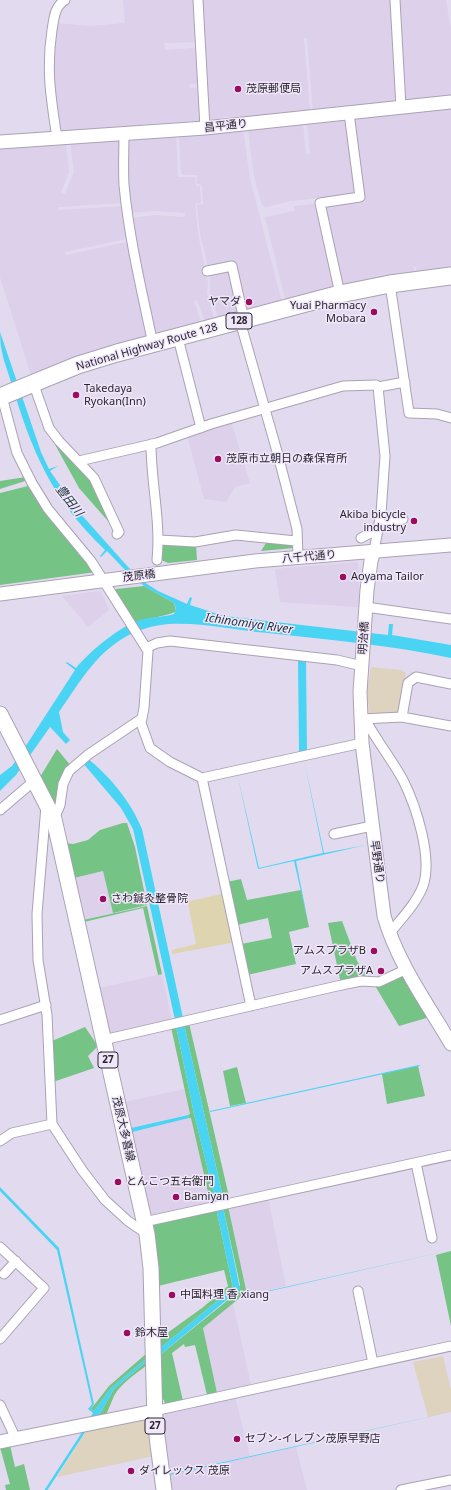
<!DOCTYPE html>
<meta charset="utf-8">
<style>
body{margin:0}
canvas{display:block;background:#e2daee}
</style>
<canvas width="451" height="1490"></canvas>
<script>
const ctx = document.querySelector('canvas').getContext('2d');
ctx.lineJoin = 'round';
function paint(path, color) { ctx.fillStyle = color; ctx.fill(path, 'evenodd'); }
function stroke(path, color, width, dash) { ctx.strokeStyle = color; ctx.lineWidth = width; ctx.lineCap = dash ? 'butt' : 'round'; ctx.setLineDash(dash || []); ctx.stroke(path); }
function write(font, color, halo, rows, align = 'center') {
  ctx.font = font + ' "Noto Sans","Noto Sans JP",sans-serif'; ctx.lineWidth = 3; ctx.setLineDash([]); ctx.textBaseline = 'middle'; ctx.strokeStyle = halo; ctx.fillStyle = color; for (const [text, x, y, turn = 0] of rows) {
    ctx.save(); ctx.translate(x, y); ctx.rotate((+turn || 0) * Math.PI / 180); ctx.textAlign = isNaN(turn) ? turn : align; if (halo) ctx.strokeText(text, 0, 0); ctx.fillText(text, 0, 0); ctx.restore();
  }
}
paint(new Path2D(`
 M123 0H196L198 42 164 43 165 50 193 48 199 51 200 81 198 84H189L190 88 201 87 203 122 194 123 193 121 158 123 58 134 52 97 55 23 90 26 125 23Z
 M199 0H392L398 102 313 111 307 38H304L310 111 261 116 224 117 216 120H206Z
 M397 0H446L451 30V97L403 101Z
 M451 108V270L418 274 415 266H413L415 274 341 288 323 208 328 205 363 200 353 117Z
 M343 119 348 123 357 192 355 195 322 200 321 198 290 201 266 207 262 205 254 176 248 130 303 124 306 154H310L307 123Z
 M243 130 250 179 282 303 245 313 235 262 211 267 208 265 200 234 197 205 203 204 202 185 197 184V175H184L181 173 179 135Z
 M176 136 178 177H195L196 186H200L201 203H195L198 234 208 283 207 293 215 322 206 324 197 300 194 301 202 325 153 339 131 218 155 215 185 217V213L155 211 130 213 126 182V139Z
 M122 139 124 203 58 207V210L124 206 131 238 65 252 66 255 131 241 150 339 32 378 0 277V146L66 142 69 172 61 192 65 194 74 172 70 142Z
 M314 204 317 206 335 290 286 302 265 217 295 211 294 206Z
 M228 270 230 271 239 315 219 321 210 293V276L212 273Z
 M231 421 250 483 235 487 226 502 204 499 187 435Z
 M358 562 360 606 356 607 280 602 275 569Z
 M101 591 109 610 88 627 62 596Z
 M103 871 113 913 83 920 74 878Z
 M162 974 172 1021 109 1035 99 988Z
 M185 1089 190 1114 130 1128 124 1102Z
 M197 1116 216 1203 151 1218 131 1132Z
 M268 1197 286 1286 245 1296 243 1295 245 1292 228 1206Z
 M233 1303 251 1385 217 1393 203 1328Z
 M235 1397 250 1456 168 1474 162 1414Z
 M296 1447 307 1490H173L170 1475Z`), '#dcd0eb');
paint(new Path2D(`
 M371 667 401 670 406 673 401 710 387 716 370 717 367 692Z
 M443 1356 451 1390V1412L428 1417 413 1362Z
 M142 1419 151 1424 154 1456 57 1477 87 1430Z`), '#ddd3bf');
paint(new Path2D(`
 M52 439 92 480 115 529 79 488Z
 M26 477 25 481 0 489V481Z
 M28 486H30L96 572 0 585V493Z
 M275 542 293 544 294 548 261 551 266 543Z
 M160 544 196 545 197 560 168 563 159 559Z
 M144 586 174 603 176 611C173 615 143 619 134 623L114 593 116 589Z
 M57 749 71 766 55 809 40 777Z
 M123 823H127L135 847 147 905 113 913 103 871 74 878 66 843 73 844 88 840 100 830Z
 M241 879 247 900 301 890 309 927 289 932 296 964 247 975 241 944 272 938 268 918 237 925 227 882Z
 M147 906 162 974 158 975 143 908 84 922 83 920Z
 M342 921 357 961 369 979 341 984 328 923Z
 M404 972 430 1017 399 1026 374 984Z
 M189 1023 230 1201 224 1202 184 1024Z
 M176 1026 194 1114 216 1203 211 1205 191 1118H189L188 1115 190 1114 171 1027Z
 M85 1027 98 1046 88 1056 94 1068 53 1082 52 1041Z
 M418 1066 425 1096 387 1104 382 1074Z
 M237 1067 246 1103 230 1106 223 1071Z
 M228 1206 246 1290 242 1296 203 1328 217 1393 207 1395 195 1345 185 1347 184 1344 172 1353 183 1401 165 1404 164 1400 162 1399 160 1355 233 1296 240 1285 223 1207Z
 M216 1208 233 1288 160 1348 159 1339 202 1308 228 1286 224 1270 158 1286 152 1223Z
 M451 1251V1326L436 1255Z
 M147 1353V1358L111 1388 94 1411 91 1409 109 1386Z
 M147 1361V1365C137 1373 120 1384 114 1396 111 1403 109 1409 105 1416L98 1417 114 1389Z
 M10 1445 15 1467 24 1464 30 1490H6L5 1485 10 1484 0 1447Z`), '#75c385');
paint(new Path2D(`
 M185 888 190 901 226 893 236 942 172 954V950L196 944Z`), '#ded5b0');
paint(new Path2D(`
 M0 332 41 452 49 469 58 466 50 471 79 512 129 568 144 582 158 591 187 604 190 597 192 598 190 605 224 616 388 635 389 624H393L392 635 451 645V658C390 645 329 640 268 633 235 630 201 622 168 624 156 625 144 628 133 633 98 649 80 682 59 712L63 732 70 740 66 744 50 727 16 775 0 791V775L12 766 27 744 75 670 66 663 67 662 76 668C89 652 123 623 144 619 152 617 165 617 174 614L176 609 174 603 144 586 124 569 107 551 101 557 100 556 105 550C51 498 32 452 11 382 5 362 0 353 0 332Z
 M87 758C110 776 131 802 142 829L183 1018 175 1020 133 829 121 808 82 762Z
 M304 760 324 853 366 845 296 861 308 922 294 861 258 869 237 773 259 868 323 853Z
 M184 1024 224 1202 216 1203 194 1114 176 1026Z
 M419 1065 420 1066 210 1112V1111Z
 M188 1115 189 1118 132 1132 131 1128Z
 M0 1187 59 1248 94 1404 91 1409 94 1411 111 1388 147 1358V1361L114 1389 98 1417 89 1419 93 1413 88 1409 92 1404 57 1250 0 1191Z
 M223 1207 240 1289 160 1355V1348L233 1288 216 1208Z
 M451 1250 244 1297 242 1295 245 1296Z
 M451 1412 170 1475 171 1490 169 1474Z`), '#4ad4f4');
stroke(new Path2D(`
 M46 1490 85 1430`), '#4ad4f4', 2.5);
stroke(new Path2D(`
 M302 660 303 751`), '#4ad4f4', 8);
const street = new Path2D(`
 M198 0 205 128
 M395 0 401 107
 M124 133C124 150 123 168 124 185 129 238 142 292 153 344
 M57 138C51 99 46 70 52 30 54 19 54 7 65 0
 M207 271 232 266 244 320
 M390 284 409 413 437 414 451 418
 M340 294 320 203 360 197 349 113
 M240 321 278 455 297 529 298 557
 M178 338 201 428
 M34 385 49 428 59 441 94 478 119 532 117 534
 M1 393 17 453 32 483 48 509 91 561 148 651 144 708 141 723 150 748 170 762 202 778 362 743
 M151 444C151 483 161 521 157 560
 M79 461 157 443 211 424 343 386 376 385 378 387 405 382
 M361 538 393 521 403 519
 M159 540 195 542 236 535 296 541
 M374 551 381 513 385 456 378 387
 M366 607 451 619
 M146 648 157 643 170 641 337 660 362 666
 M402 717 408 683 416 677 451 684
 M362 719 369 726C380 745 393 762 403 780 416 806 433 858 423 886 416 904 401 919 389 934
 M362 719 402 717 451 726
 M202 778 251 1006
 M46 806 37 914 38 960 47 1015 52 1124 82 1170 105 1200 128 1221 147 1234
 M0 810 34 781
 M54 819 60 805 63 784 69 771 89 754 141 719
 M334 834 372 826
 M0 1020 46 1005
 M103 1040 337 986 361 981 379 982 407 969
 M0 1141 12 1133 52 1124
 M416 1163 432 1238
 M144 1222 451 1155
 M0 1247 44 1288 0 1339
 M4 1274 16 1261
 M358 1291 373 1363
 M0 1405 16 1439
 M154 1411 451 1346
 M401 1490 451 1480`);
const secondary = new Path2D(`
 M0 142 205 128 451 102
 M374 551 371 561 367 590 362 663 360 692 362 743 384 916C397 962 427 1003 451 1044
 M0 594 255 561 451 545
 M0 1442 154 1411`);
const primary = new Path2D(`
 M0 714 54 819 147 1234 151 1268 155 1421 164 1490`);
const highway = new Path2D(`
 M0 397 78 365 117 353 340 294 390 284 451 276`);
stroke(street, '#aaa1b4', 11);
stroke(secondary, '#aaa1b4', 15);
stroke(primary, '#aaa1b4', 17);
stroke(highway, '#aaa1b4', 19);
stroke(street, '#fff', 9);
stroke(secondary, '#fff', 13);
stroke(primary, '#fff', 15);
stroke(highway, '#fff', 17);
for (const [x, y, r, color] of [
 [238,89,4,"#9a0c5e"],
 [249,302,4,"#9a0c5e"],
 [374,312,4,"#9a0c5e"],
 [76,395,4,"#9a0c5e"],
 [218,459,4,"#9a0c5e"],
 [414,521,4,"#9a0c5e"],
 [343,577,4,"#9a0c5e"],
 [103,899,4,"#9a0c5e"],
 [374,951,4,"#9a0c5e"],
 [381,971,4,"#9a0c5e"],
 [118,1182,4,"#9a0c5e"],
 [176,1197,4,"#9a0c5e"],
 [172,1295,4,"#9a0c5e"],
 [127,1333,4,"#9a0c5e"],
 [237,1439,4,"#9a0c5e"],
 [131,1471,4,"#9a0c5e"]
]) { const dot = new Path2D(); dot.arc(x, y, r, 0, 2 * Math.PI); ctx.fillStyle = color; ctx.fill(dot); stroke(dot, '#f0e7fb', 1.5); }
for (const [x, y, w] of [
 [239,321,26],
 [108,1060,20],
 [155,1426,20]
]) { const box = new Path2D(); box.roundRect(x - w / 2, y - 8, w, 16, 3); ctx.fillStyle = '#f0e7fb'; ctx.fill(box); stroke(box, '#2a262e', 1); }
write('bold 10px', '#2a262e', null, [
 ["128",239,321],
 ["27",108,1060],
 ["27",155,1426]
]);
write('11px', '#2a262e', '#f0e7fb', [
 ["茂原郵便局",246,89],
 ["ヤマダ",241,302,"right"],
 ["Yuai Pharmacy",366,306,"right"],
 ["Mobara",366,319,"right"],
 ["Takedaya",84,389],
 ["Ryokan(Inn)",84,402],
 ["茂原市立朝日の森保育所",226,459],
 ["Akiba bicycle",406,515,"right"],
 ["industry",406,528,"right"],
 ["Aoyama Tailor",351,577],
 ["さわ鍼灸整骨院",111,899],
 ["アムスプラザB",366,951,"right"],
 ["アムスプラザA",373,971,"right"],
 ["とんこつ五右衛門",126,1182],
 ["Bamiyan",184,1197],
 ["中国料理 香 xiang",180,1295],
 ["鈴木屋",135,1333],
 ["セブン-イレブン茂原早野店",245,1439],
 ["ダイレックス 茂原",139,1471]
], 'left');
write('11px', '#2a262e', '#f0e7fb', [
 ["昌平通り",226,126,-6],
 ["National Highway Route 128",147,347,-16],
 ["八千代通り",309,557,-5],
 ["茂原橋",139,576,-7],
 ["明治橋",364,638,-86],
 ["早野通り",377,862,82],
 ["茂原大多喜線",123,1129,77]
]);
write('italic 12px', '#1c3339', '#f0e7fb', [
 ["豊田川",69,501,52],
 ["Ichinomiya River",249,624,8]
]);
</script>
